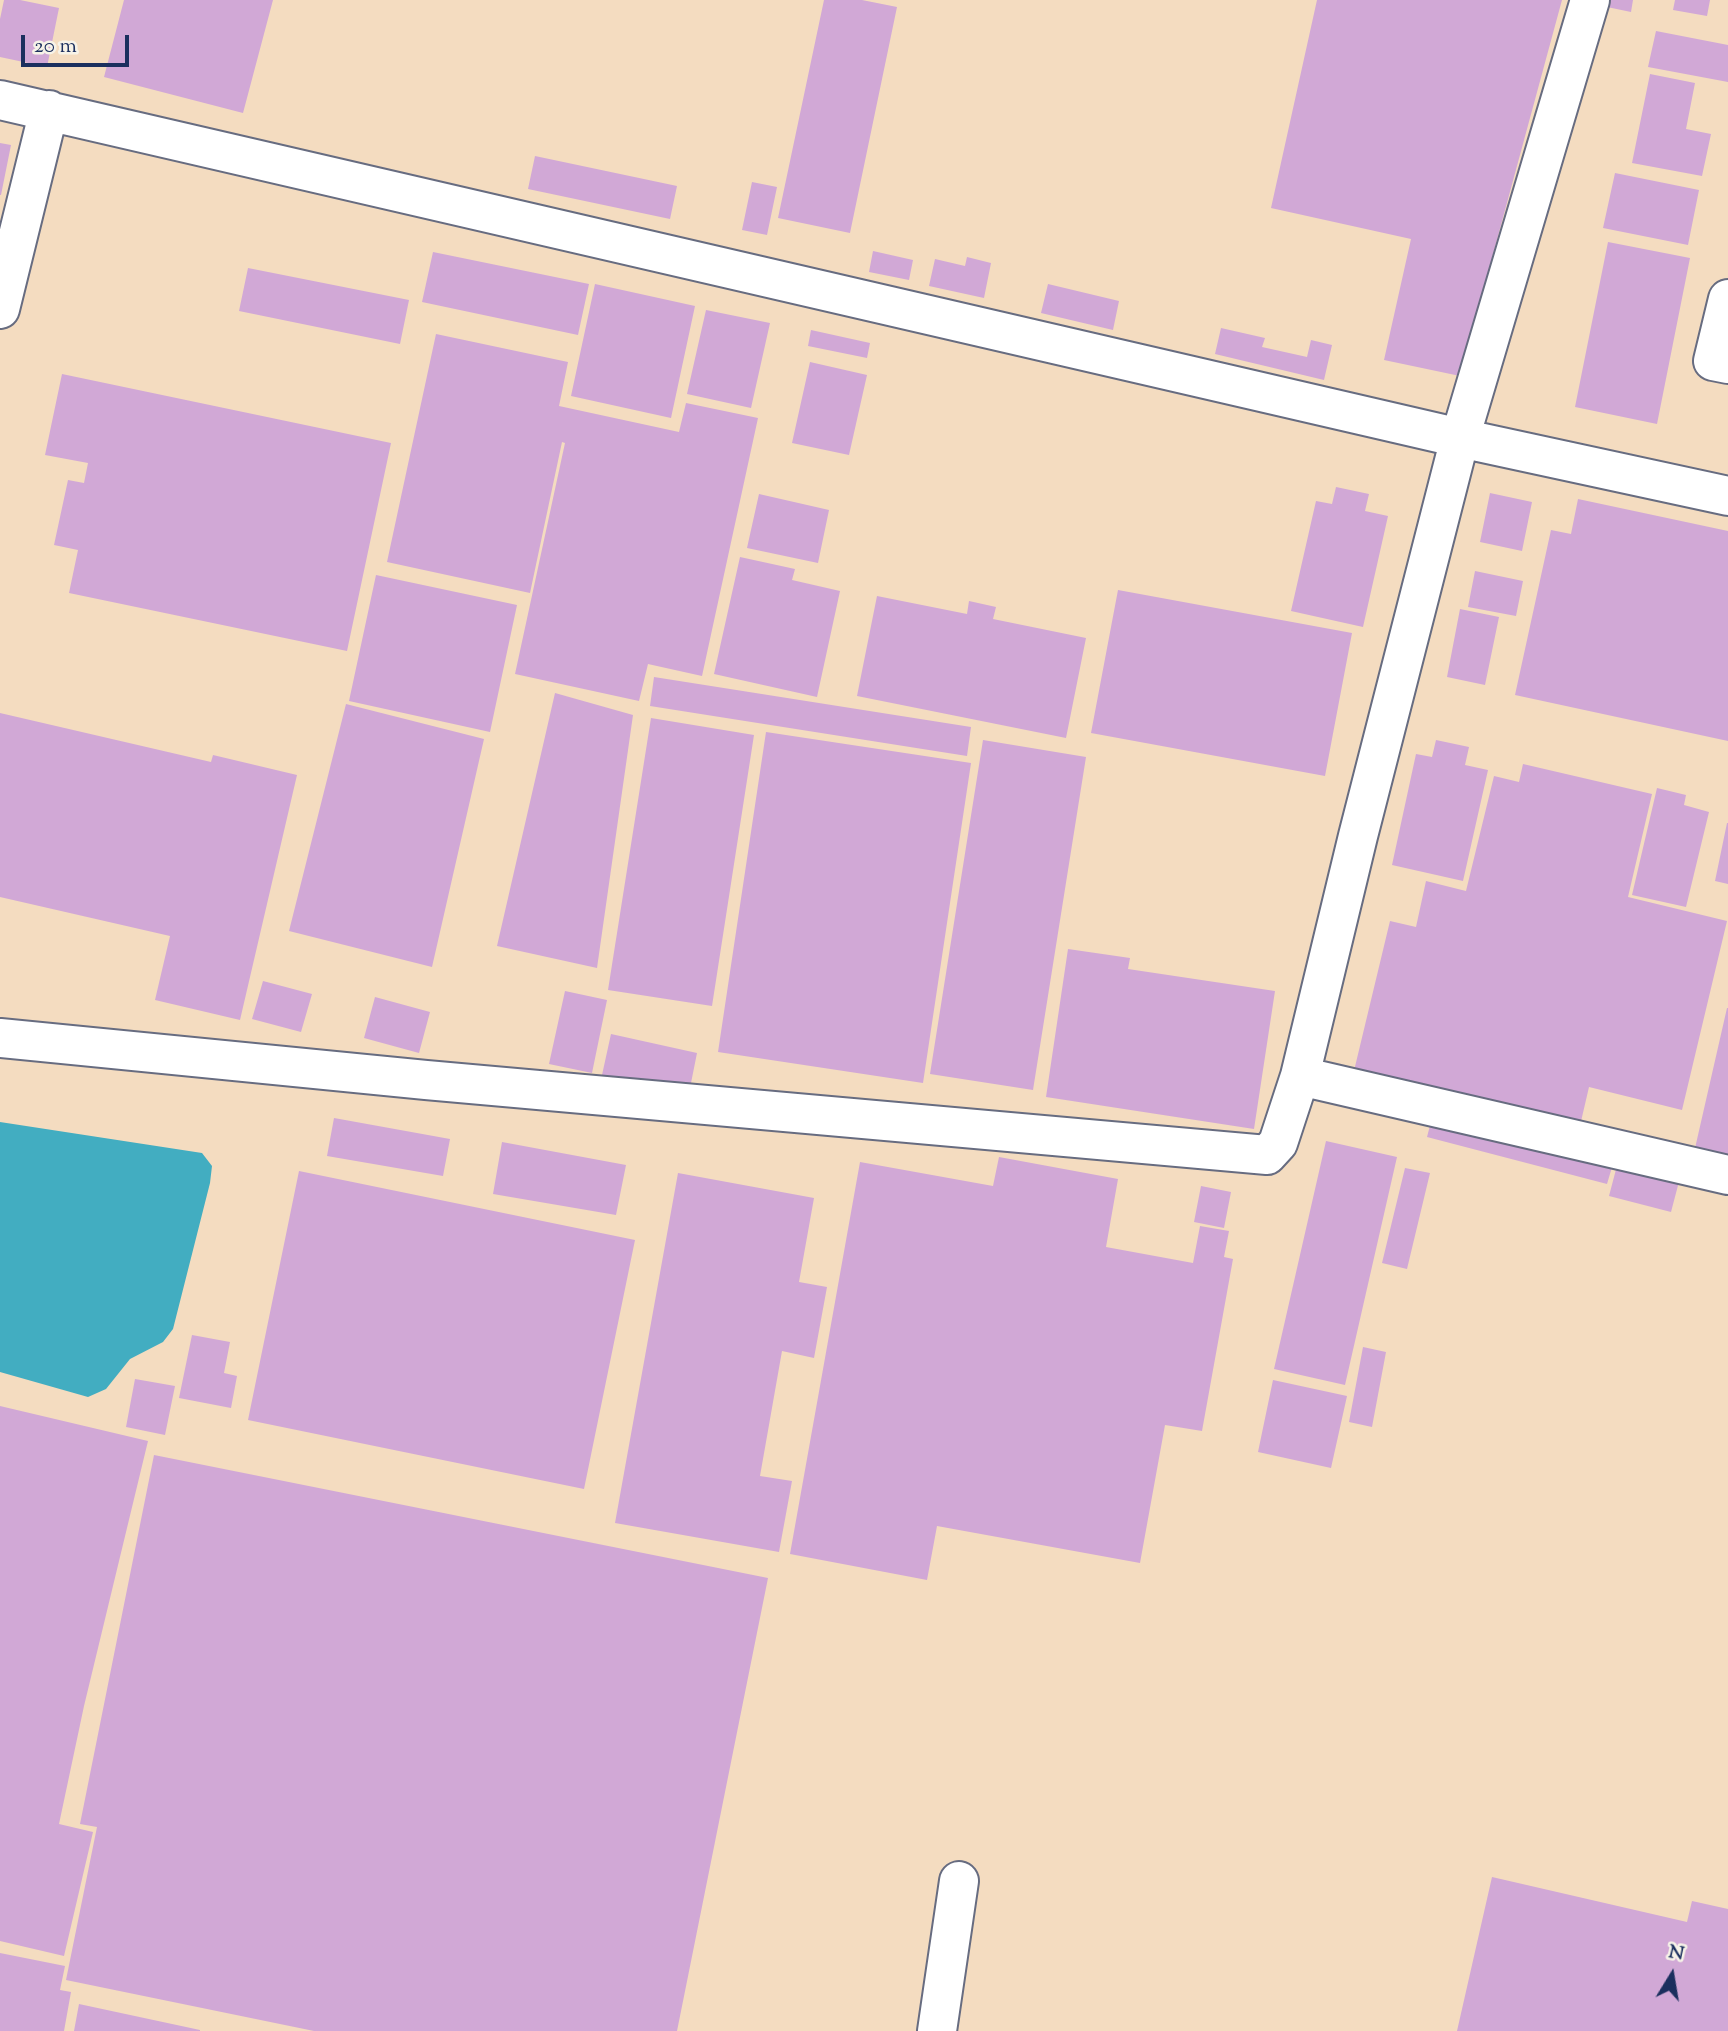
<!DOCTYPE html>
<style>
body{margin:0}
#map{position:relative;width:1728px;height:2031px;overflow:hidden;background:#f4dcc0;font-family:"Sorts Mill Goudy",serif}
canvas{display:block}
.north{position:absolute;left:1637px;top:1940px;width:70px;height:70px;-webkit-text-stroke:5px #f7f3e8;paint-order:stroke;rotate:11deg;font-size:19px;font-weight:700;line-height:28px;text-align:center;color:#1b2f5e}
.north::after{content:'';display:block;margin:auto;width:24px;height:32px;background:#1b2f5e;clip-path:polygon(50% 0,100% 100%,50% 72%,0 100%)}
.scale{position:absolute;left:21px;top:35px;width:108px;height:32px;box-sizing:border-box;border:4px solid #1b2f5e;border-top:0;padding-left:9px;font-size:21px;line-height:24px;white-space:nowrap;color:#1b2f5e;-webkit-text-stroke:5px #f7f3e8;paint-order:stroke}
</style>
<div id="map">
<canvas width="1728" height="2031"></canvas>
<div class="north">N</div>
<div class="scale">20 m</div>
</div>
<script>
const ctx = document.querySelector('canvas').getContext('2d');
ctx.lineJoin = 'round';
function paint(path, color) { ctx.fillStyle = color; ctx.fill(path, 'evenodd'); }
function stroke(path, color, width, dash) { ctx.strokeStyle = color; ctx.lineWidth = width; ctx.lineCap = dash ? 'butt' : 'round'; ctx.setLineDash(dash || []); ctx.stroke(path); }
paint(new Path2D(`
 M0 1122 202 1153 212 1166 210 1183 173 1329 163 1342 130 1359 106 1389 88 1397 0 1372Z`), '#42adc1');
paint(new Path2D(`
 M4 0H20L59 8 47 67 0 57V19Z
 M124 0H273L243 113 104 77Z
 M824 0H862L897 7 850 233 778 218Z
 M1317 0H1562L1460 376 1384 360 1411 239 1271 208Z
 M1609 0H1633L1631 12 1607 7Z
 M1675 0H1710L1707 16 1673 10Z
 M1656 31 1728 45V82L1648 67Z
 M1650 74 1695 83 1686 129 1711 134 1702 176 1632 163Z
 M0 143 11 145 1 195H0Z
 M535 156 677 186 670 219 528 189Z
 M1615 173 1699 190 1688 245 1603 228Z
 M752 182 777 187 767 235 742 230Z
 M1608 242 1690 258 1657 424 1575 407Z
 M873 251 913 260 909 280 869 272Z
 M433 252 589 284 578 335 422 302Z
 M967 257 991 263 984 298 929 286 935 259 965 266Z
 M248 268 409 300 400 344 239 311Z
 M595 284 695 306 671 418 571 396Z
 M1048 284 1119 301 1113 330 1041 313Z
 M706 310 770 323 751 408 687 394Z
 M1221 328 1265 338 1262 347 1307 357 1311 340 1332 345 1324 380 1215 354Z
 M811 330 870 343 867 358 808 346Z
 M436 334 568 362 559 406 679 432 686 403 758 418 702 676 648 664 639 701 515 674 565 443 562 442 530 593 387 562Z
 M810 362 867 375 849 455 792 443Z
 M62 374 391 443 347 651 69 593 78 550 54 545 68 480 84 483 88 463 45 455Z
 M1336 487 1369 494 1365 511 1388 516 1363 627 1291 611 1316 501 1332 504Z
 M1490 493 1532 502 1522 551 1480 542Z
 M759 494 829 510 818 563 747 548Z
 M1578 499 1728 531V741L1515 695 1551 530 1571 534Z
 M740 557 795 569 792 580 840 591 817 697 714 674Z
 M1475 571 1523 581 1516 616 1468 607Z
 M376 575 517 605 490 732 349 701Z
 M1118 590 1352 633 1325 776 1091 733Z
 M877 596 967 614 969 601 996 607 993 619 1086 638 1066 738 857 696Z
 M1460 609 1499 617 1485 685 1447 677Z
 M654 677 971 727 967 756 650 706Z
 M555 693 633 715 597 968 497 946Z
 M346 704 484 739 432 967 289 931Z
 M0 713 211 762 213 755 297 775 240 1020 155 1000 170 936 0 897Z
 M651 718 754 735 712 1006 608 990Z
 M766 732 971 763 923 1083 718 1052Z
 M983 740 1086 757 1033 1090 930 1074Z
 M1436 740 1469 747 1465 765 1488 770 1463 881 1392 865 1416 754 1432 757Z
 M1523 764 1652 794 1628 897 1727 921 1682 1110 1589 1087 1579 1130 1353 1075 1390 921 1416 927 1426 881 1466 891 1494 776 1519 782Z
 M1657 788 1686 795 1684 805 1709 812 1686 907 1632 895Z
 M1727 823H1728V884L1715 881Z
 M1068 949 1130 958 1128 969 1275 991 1254 1129 1046 1097Z
 M263 981 312 994 301 1032 252 1019Z
 M565 991 607 1000 592 1073 549 1064Z
 M375 997 430 1012 419 1053 364 1038Z
 M1727 1008H1728V1165L1693 1157Z
 M611 1034 697 1053 689 1093 602 1075Z
 M1434 1110 1615 1157 1607 1184 1427 1137Z
 M334 1118 450 1139 443 1176 327 1156Z
 M1326 1141 1397 1157 1345 1385 1274 1369Z
 M502 1142 626 1165 616 1215 493 1194Z
 M999 1157 1118 1179 1106 1247 1193 1263 1200 1226 1229 1231 1224 1257 1233 1259 1202 1431 1165 1425 1140 1563 937 1526 927 1580 790 1554 860 1162 993 1186Z
 M1619 1158 1681 1174 1671 1212 1609 1196Z
 M1405 1168 1430 1173 1407 1269 1382 1263Z
 M299 1171 635 1240 584 1489 248 1420Z
 M678 1173 814 1198 799 1282 827 1287 814 1358 782 1351 760 1476 792 1481 779 1552 615 1523Z
 M1201 1186 1231 1192 1224 1228 1194 1222Z
 M192 1335 230 1342 224 1373 237 1376 231 1408 179 1398Z
 M1363 1347 1386 1352 1372 1427 1349 1422Z
 M135 1379 175 1386 165 1435 126 1427Z
 M1273 1380 1347 1396 1331 1468 1258 1452Z
 M0 1406 148 1441 84 1706 59 1824 93 1832 64 1956 0 1941Z
 M154 1455 768 1578 677 2031H314L66 1980 97 1827 80 1824Z
 M1492 1877 1687 1922 1692 1901 1728 1909V2031H1457Z
 M0 1953 65 1966 60 1990 71 1992 64 2031H0Z
 M79 2004 200 2030V2031H74Z`), '#d1a8d6');
const minor = new Path2D(`
 M0 100 1460 438 1728 496
 M1728 299 1713 361 1728 364
 M0 309 49 110
 M0 1038 426 1080 1267 1155 1278 1143 1300 1076 1358 836 1460 438 1590 0
 M1300 1076 1728 1175
 M937 2031 959 1881`);
stroke(minor, '#676c80', 42);
stroke(minor, '#fff', 38);
</script>
